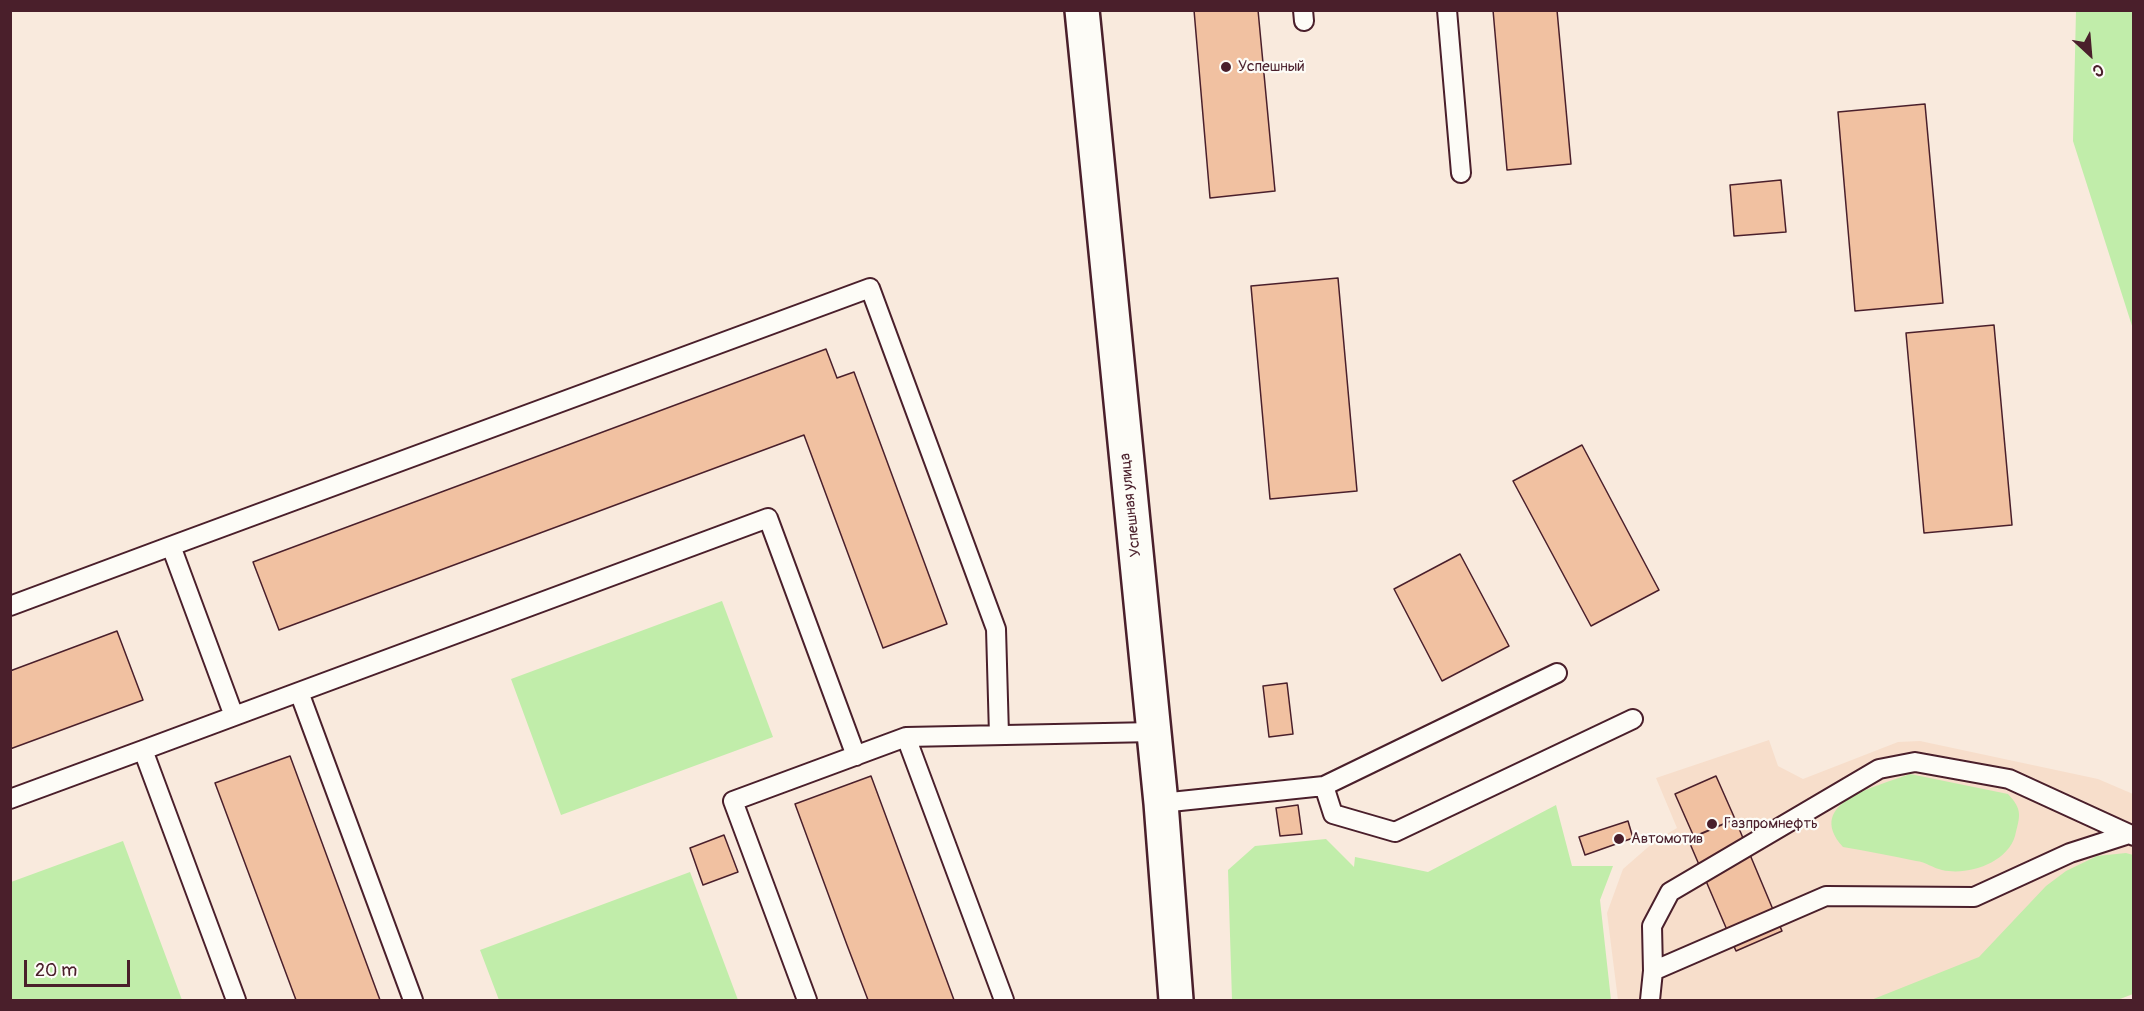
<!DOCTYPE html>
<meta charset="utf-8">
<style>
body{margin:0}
#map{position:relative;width:2144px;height:1011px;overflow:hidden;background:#f9eadd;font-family:Pangolin,sans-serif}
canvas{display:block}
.frame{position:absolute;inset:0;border:12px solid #4a1f2b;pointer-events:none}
.north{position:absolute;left:2060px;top:24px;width:60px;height:60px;-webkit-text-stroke:4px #fdfcf7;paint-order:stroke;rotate:154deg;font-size:16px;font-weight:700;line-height:24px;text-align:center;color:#4a1f2b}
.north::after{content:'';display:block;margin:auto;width:21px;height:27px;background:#4a1f2b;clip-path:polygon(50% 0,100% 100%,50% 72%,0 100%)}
.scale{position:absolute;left:24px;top:960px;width:106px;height:27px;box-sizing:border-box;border:3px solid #4a1f2b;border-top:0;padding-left:8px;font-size:18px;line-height:21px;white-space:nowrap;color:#4a1f2b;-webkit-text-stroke:4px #fdfcf7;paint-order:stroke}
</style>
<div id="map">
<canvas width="2144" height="1011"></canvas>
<div class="frame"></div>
<div class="north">С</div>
<div class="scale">20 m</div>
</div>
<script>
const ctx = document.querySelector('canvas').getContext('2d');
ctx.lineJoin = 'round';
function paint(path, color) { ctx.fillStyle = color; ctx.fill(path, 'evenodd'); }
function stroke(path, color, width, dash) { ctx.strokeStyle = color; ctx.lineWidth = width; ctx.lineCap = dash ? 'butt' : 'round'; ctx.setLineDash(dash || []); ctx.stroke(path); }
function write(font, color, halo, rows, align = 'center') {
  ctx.font = font + ' Pangolin,sans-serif'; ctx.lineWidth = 4.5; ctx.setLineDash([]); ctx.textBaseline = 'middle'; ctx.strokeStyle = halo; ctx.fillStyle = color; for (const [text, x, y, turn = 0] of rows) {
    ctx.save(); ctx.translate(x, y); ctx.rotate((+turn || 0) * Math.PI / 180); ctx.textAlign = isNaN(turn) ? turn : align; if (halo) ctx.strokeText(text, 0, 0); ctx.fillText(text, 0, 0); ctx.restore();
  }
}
paint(new Path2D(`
 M1769 740 1778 766 1803 779 1898 742 1920 741 2098 779 2133 794V994L2118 1000H1618L1607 913 1623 869 1655 841 1677 828 1656 778Z`), '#f7decb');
paint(new Path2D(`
 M2076 11H2133V329L2073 141Z
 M722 601 773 737 561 815 511 679Z
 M1910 774 2008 794C2023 810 2020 816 2015 836 2007 863 1968 876 1942 870 1933 868 1926 862 1916 861 1892 856 1868 851 1843 847 1803 802 1879 786 1910 774Z
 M1556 805 1572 866H1613L1600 900 1611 1000H1232L1228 870 1255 846 1326 839 1354 867 1355 857 1428 872Z
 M123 841 182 1000H11V882Z
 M2126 853 2133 855V994L2117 1000H1871L1979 957 2046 886 2066 871 2097 856Z
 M690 872 738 1000H499L480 950Z`), '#c1edaa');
const building = new Path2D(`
 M1194 10H1258L1275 191 1210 198Z
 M1493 10H1557L1571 164 1507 170Z
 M1925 104 1943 303 1855 311 1838 112Z
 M1781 180 1786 232 1734 236 1730 185Z
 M1338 278 1357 491 1270 499 1251 286Z
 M1994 325 2012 525 1924 533 1906 333Z
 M826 349 837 378 854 372 947 624 883 648 804 435 279 630 253 562Z
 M1582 445 1659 590 1591 626 1513 481Z
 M1460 554 1509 646 1442 681 1394 589Z
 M117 631 143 700 10 749V671Z
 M1287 683 1293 734 1269 737 1263 686Z
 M290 756 380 1000H296L215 783Z
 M871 776 954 1000H868L847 945 795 804Z
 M1716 776 1735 819 1694 837 1675 794Z
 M1298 805 1302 834 1280 836 1276 808Z
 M1735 819 1782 931 1736 951 1688 839Z
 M1628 821 1633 838 1585 855 1579 837Z
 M724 835 738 872 703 885 690 848Z`);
paint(building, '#f1c1a1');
stroke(building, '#4a1f2b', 1.5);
const service = new Path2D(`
 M1303 10 1304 21
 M1447 10 1461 173
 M171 546 870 288 996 629 999 735
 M10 606 171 546 234 716
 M299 692 768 518 856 756
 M906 737 1154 732
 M1324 786 1333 814 1395 832 1633 719
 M10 799 143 750
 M1161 803 1324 786 1557 673
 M1653 971 1652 926 1670 892 1879 769 1915 762 2009 779 2129 834
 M236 1000 143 750 299 692 413 1000
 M807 1000 733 801 906 737 1004 1000
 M1650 1000 1653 971 1826 896 1974 897 2070 853 2129 834 2134 836`);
const minor = new Path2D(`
 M1082 10 1161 803 1176 1000`);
stroke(service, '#4a1f2b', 22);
stroke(minor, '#4a1f2b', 38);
stroke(service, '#fdfcf7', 18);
stroke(minor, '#fdfcf7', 33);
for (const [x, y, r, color] of [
 [1226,67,6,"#4a1f2b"],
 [1712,824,6,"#4a1f2b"],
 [1619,839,6,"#4a1f2b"]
]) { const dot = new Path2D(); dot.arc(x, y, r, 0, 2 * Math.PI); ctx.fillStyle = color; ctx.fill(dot); stroke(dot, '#fdfcf7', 2); }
write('15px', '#4a1f2b', '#fdfcf7', [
 ["Успешный",1238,67],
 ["Газпромнефть",1724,824],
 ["Автомотив",1631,839]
], 'left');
write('15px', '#4a1f2b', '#fdfcf7', [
 ["Успешная улица",1131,505,-96]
]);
</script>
